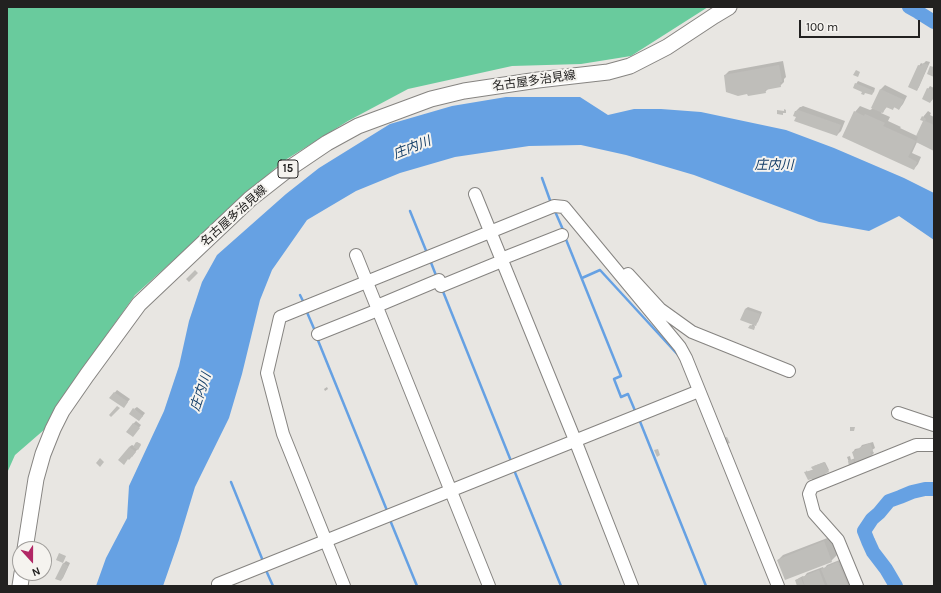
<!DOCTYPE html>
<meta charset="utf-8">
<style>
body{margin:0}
#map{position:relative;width:941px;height:593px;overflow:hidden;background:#e8e6e2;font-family:Karla,sans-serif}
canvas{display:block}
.frame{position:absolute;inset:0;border:8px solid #222120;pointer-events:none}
.north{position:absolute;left:12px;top:541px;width:40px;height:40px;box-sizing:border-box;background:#f5f3ef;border:1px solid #a19f9c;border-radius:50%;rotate:159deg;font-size:11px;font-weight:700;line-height:16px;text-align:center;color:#222120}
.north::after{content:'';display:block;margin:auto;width:14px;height:18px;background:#b12765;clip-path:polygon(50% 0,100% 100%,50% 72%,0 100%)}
.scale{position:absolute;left:799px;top:20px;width:121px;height:18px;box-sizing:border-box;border:2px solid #222120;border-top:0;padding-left:5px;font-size:12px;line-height:14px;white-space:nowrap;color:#222120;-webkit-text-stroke:3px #f5f3ef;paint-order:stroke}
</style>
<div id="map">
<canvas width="941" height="593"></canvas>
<div class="frame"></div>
<div class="north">N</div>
<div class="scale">100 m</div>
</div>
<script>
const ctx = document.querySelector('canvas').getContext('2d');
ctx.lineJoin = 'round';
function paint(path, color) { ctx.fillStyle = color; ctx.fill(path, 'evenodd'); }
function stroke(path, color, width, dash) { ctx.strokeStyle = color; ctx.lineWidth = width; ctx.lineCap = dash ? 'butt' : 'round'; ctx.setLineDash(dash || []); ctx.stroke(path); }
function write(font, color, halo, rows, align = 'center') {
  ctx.font = font + ' Karla,"Noto Sans JP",sans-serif'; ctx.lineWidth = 4; ctx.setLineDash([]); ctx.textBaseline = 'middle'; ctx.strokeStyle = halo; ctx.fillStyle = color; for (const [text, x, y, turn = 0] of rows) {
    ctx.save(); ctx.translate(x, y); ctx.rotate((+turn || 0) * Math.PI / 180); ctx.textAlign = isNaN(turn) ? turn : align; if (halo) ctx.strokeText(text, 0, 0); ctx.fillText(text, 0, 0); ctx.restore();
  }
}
paint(new Path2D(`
 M7 7H708L631 56 581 64 512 66 408 89 348 121 282 162 135 295 68 389 45 429 15 455 7 473Z`), '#69cb9d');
paint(new Path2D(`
 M506 97H580L608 115 634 109H661L701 112 786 130 834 148 904 178 934 193V240L899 216 869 231 819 222 694 175 626 155 581 145 529 146 455 157 400 173 356 191 307 220 272 270 260 300 242 374 229 418 195 487 179 540 163 586H96L106 558 127 518 129 486 164 411 179 366 189 321 202 282 217 255 286 194 319 168 390 124 452 106Z`), '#66a1e3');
paint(new Path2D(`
 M783 61 786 77 784 79V82L780 86 769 88 765 92 725 75 729 71Z
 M926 61 930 62 919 87 917 90 919 66 921 63 923 64Z
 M858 81 875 88 874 92 871 94 863 91 856 84Z
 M885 85 907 96 903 104 899 109 895 107 892 109 887 107 881 113 890 117 888 121 901 127 900 128 917 136 924 121 923 117 928 111 931 113 930 115 934 117V150L917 142 912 153 921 157 918 164 914 169 855 112 860 106 870 110 872 109 881 89Z
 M930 86 934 88V98L930 102 928 89Z
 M803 106 845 121 841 131 837 135 797 117 796 111 800 107H801Z
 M748 307 762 312 758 322 754 326H755L754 328 751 326 753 324 745 309Z
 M327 387 328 389 325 391 324 389Z
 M117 390 130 399 126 404 111 397Z
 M137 407 145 413 142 417 134 409Z
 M136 421 141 425 135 433 133 424Z
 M137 442 141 444 132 457 129 447 132 445 134 446Z
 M873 442 875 448 872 450 874 453 871 456 864 458 862 460 850 465 847 457 850 456 851 460 855 458 853 452 855 449 860 448 862 445Z
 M825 462 829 470 822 477 806 472 807 470V472L817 468V467L808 469 813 468 814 466Z
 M830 537 837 555 831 561 778 560 783 555Z
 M842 559 853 586H798L796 580 799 578 803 576 804 577 807 573 823 567 824 569 827 565Z
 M66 561 70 563 63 578 61 580 63 564Z`), '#0003');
stroke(new Path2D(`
 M542 178 551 203
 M554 209 564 232
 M410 211 427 253
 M565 237 621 376 614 379 621 397 628 394 636 413
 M430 260 437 278
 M582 278 600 270 679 356
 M442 289 511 461
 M300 295 304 303
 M306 310 315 331
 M317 338 388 513
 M639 419 706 586
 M514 470 561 586
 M231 482 263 561
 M390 520 417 586
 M265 568 273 586`), '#66a1e3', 2.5);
stroke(new Path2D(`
 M909 7 918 12 934 22
 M896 586 886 569 873 552 868 541 864 531 872 519 879 513 889 501 900 497 912 492 925 489H934`), '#66a1e3', 14);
paint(new Path2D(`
 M923 63 928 65 917 91 908 87 918 65 921 66Z
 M779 65 782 82H780L781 87 765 90 766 93 748 96 747 94 738 96 726 92 724 75Z
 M930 66 934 67V77L927 74Z
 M856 70 860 72 858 77 853 75Z
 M855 83 874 91 872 95 865 93 864 95 861 94 862 92 853 88Z
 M927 88 934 91V97L930 103 922 99Z
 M880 89 904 100 899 110 894 107 893 110 886 107 883 113 871 108Z
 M784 109 786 110V113H783V115L777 114V110L784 111Z
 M798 110 841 125 837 136 794 121 796 117 793 116 795 111H797Z
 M854 111 864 116 865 114 885 123 883 126 916 141 908 157 917 162 914 170 842 137Z
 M922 116 926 119 925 121 934 125V151L916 142 918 137 916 136 923 121 920 120Z
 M195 270 198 273 189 282 186 279Z
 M745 309 760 314 756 326 740 320Z
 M750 325 755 327 754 330 748 328Z
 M114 392 128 402 124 408 109 398Z
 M117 406 120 408 111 417 109 415Z
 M133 408 143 416 139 421 129 414Z
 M133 423 140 428 133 437 126 432Z
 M850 427H855L854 431H850Z
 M727 437 730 443 727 444 724 438Z
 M136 442 141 445 138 450 133 447Z
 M870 443 873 451 870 452 872 457 862 460V461L856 464 852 452 859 449V448Z
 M129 447 136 452 129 460 128 459 124 465 118 460Z
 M658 449 660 455 657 457 654 450Z
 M100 458 104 462 100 467 96 463Z
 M853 459 855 464 849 466 848 461Z
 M824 462 829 472 824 474 825 475 822 476 823 477 812 481V479L808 480 804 472 813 470 811 467Z
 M824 541 832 562 785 580 777 560Z
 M59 553 66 556 63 563 56 560Z
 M838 562 848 586H828L821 569Z
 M63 563 68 566 61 581 55 579Z
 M819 570 825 586H805L802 577Z
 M801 578 804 586H797L795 580Z`), '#bfbeba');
const minor = new Path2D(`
 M475 194 575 440 632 586
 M356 255 489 586
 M501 259 562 235
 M628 274 660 309 692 332 789 371
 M377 306 439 280 441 286 502 261
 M318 334 378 310
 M898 413 934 425
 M219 586 218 584 699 391
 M344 586 283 434 267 373 280 317 554 206 564 207 680 347 686 358 778 586
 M857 586 838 540 814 513 809 494 812 487 916 445H934`);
const major = new Path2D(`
 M25 549 36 479 43 454 53 429 62 411 87 375 139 304 250 199 287 170 327 143 358 126 431 99 464 91 538 80 608 72 630 66 667 47 714 16 729 7
 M20 586 22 573`);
stroke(minor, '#868481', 14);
stroke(major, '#868481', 17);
stroke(minor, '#fff', 12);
stroke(major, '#fff', 15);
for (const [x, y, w] of [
 [288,169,20]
]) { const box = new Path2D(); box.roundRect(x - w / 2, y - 9, w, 18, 3); ctx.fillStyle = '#f5f3ef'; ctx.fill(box); stroke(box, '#222120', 1); }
write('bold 11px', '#222120', null, [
 ["15",288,169]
]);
write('12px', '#222120', '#f5f3ef', [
 ["名古屋多治見線",534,81,-8],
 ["名古屋多治見線",234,216,-42]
]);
write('italic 13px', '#143e68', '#f5f3ef', [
 ["庄内川",412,148,-22],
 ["庄内川",774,165],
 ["庄内川",201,392,-72]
]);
</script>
